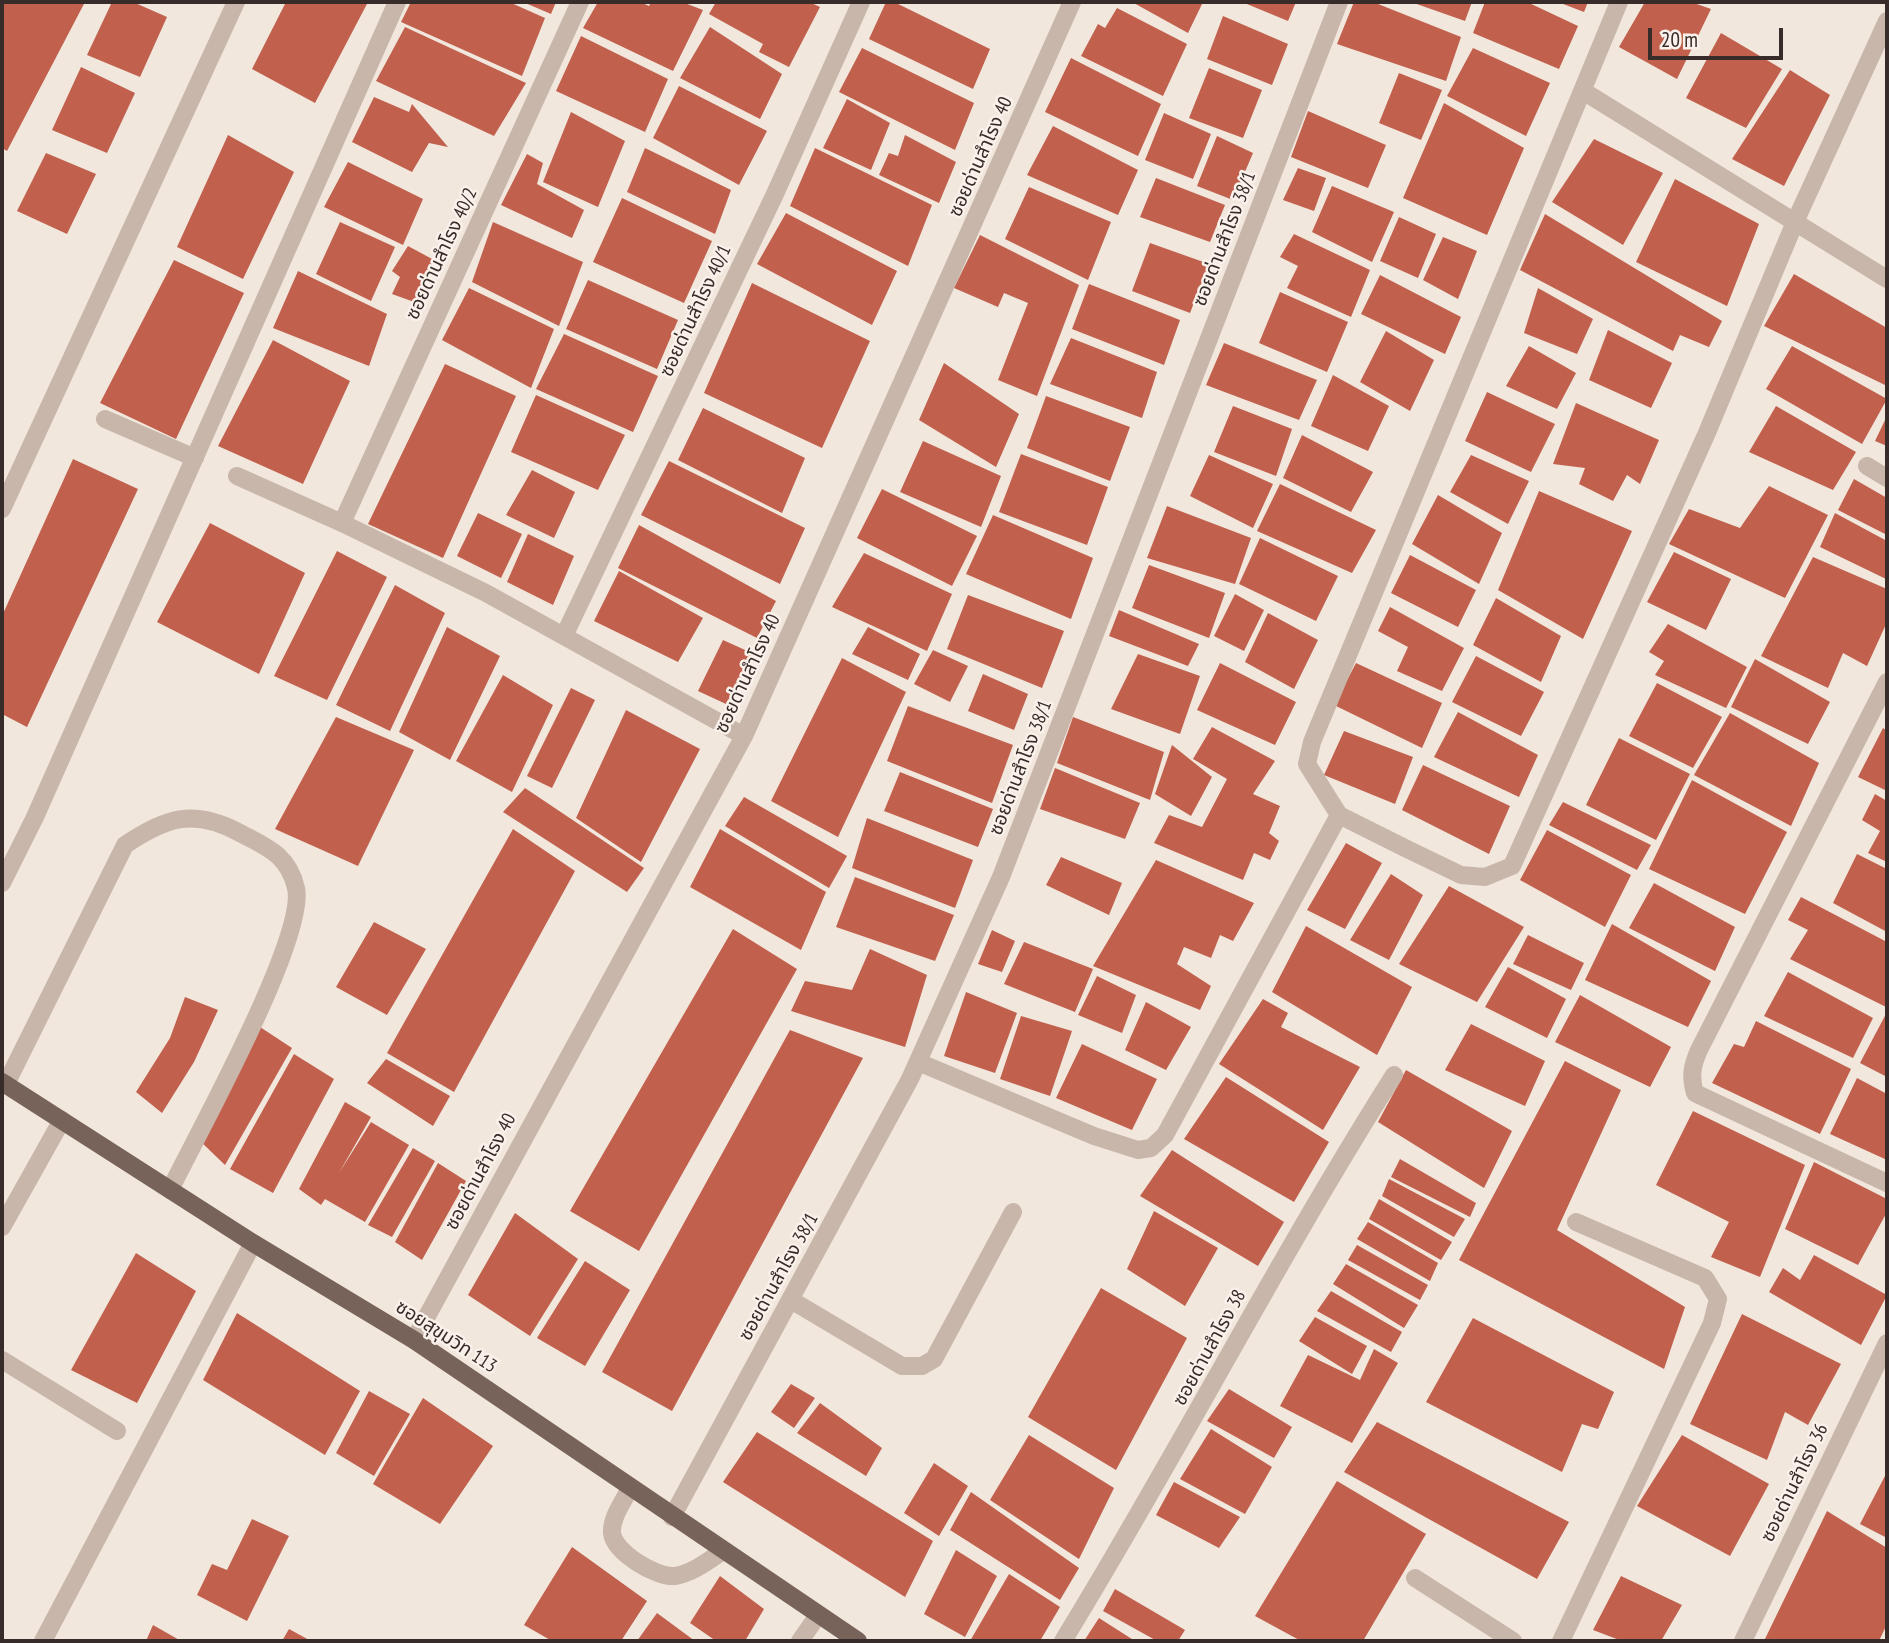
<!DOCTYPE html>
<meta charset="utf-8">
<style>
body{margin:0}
#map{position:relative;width:1889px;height:1643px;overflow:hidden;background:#f1e7dd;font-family:"PT Sans Narrow",sans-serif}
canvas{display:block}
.frame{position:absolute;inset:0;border:4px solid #372c29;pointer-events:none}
.scale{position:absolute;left:1648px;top:28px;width:135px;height:32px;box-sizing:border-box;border:4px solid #372c29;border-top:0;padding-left:9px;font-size:21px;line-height:24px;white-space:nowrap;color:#372c29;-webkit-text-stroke:5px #f9f1ea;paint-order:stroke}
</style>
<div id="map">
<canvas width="1889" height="1643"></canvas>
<div class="frame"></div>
<div class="scale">20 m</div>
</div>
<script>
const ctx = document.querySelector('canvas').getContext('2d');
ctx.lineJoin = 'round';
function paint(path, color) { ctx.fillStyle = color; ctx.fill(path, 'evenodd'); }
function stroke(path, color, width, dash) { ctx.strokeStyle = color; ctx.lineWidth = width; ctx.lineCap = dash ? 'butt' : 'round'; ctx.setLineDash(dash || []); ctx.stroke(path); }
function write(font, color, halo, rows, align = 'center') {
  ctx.font = font + ' "PT Sans Narrow","Noto Sans Thai",sans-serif'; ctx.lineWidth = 5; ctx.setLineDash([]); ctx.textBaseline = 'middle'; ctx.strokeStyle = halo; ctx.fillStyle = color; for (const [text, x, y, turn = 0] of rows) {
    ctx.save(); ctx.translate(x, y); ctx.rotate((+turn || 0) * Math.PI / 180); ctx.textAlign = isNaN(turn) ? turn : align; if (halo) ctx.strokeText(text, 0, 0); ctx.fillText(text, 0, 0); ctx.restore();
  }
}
paint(new Path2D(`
 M2 2H85L7 151 2 148Z
 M112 2H133L167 17 140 77 87 55Z
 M286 2H368L315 103 252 69Z
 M411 2H509L545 18 522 76 401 22Z
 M523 2H556L551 14Z
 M598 2H640L649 6 651 2H682L703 10 673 71 583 28Z
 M716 2H809L820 7 789 67 759 52 763 44 709 14Z
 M886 2H894L990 49 973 89 869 39Z
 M1132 2H1203L1188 33Z
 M1242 2H1296L1288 21Z
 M1354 2H1373L1461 37 1446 81 1337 44Z
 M1411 2H1472L1465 21Z
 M1485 2H1527L1578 26 1559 69 1473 33Z
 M1558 2H1588L1584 12Z
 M1645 2H1691L1711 9 1677 79 1619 47Z
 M1117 8 1187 44 1163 96 1081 56 1098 24 1105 28Z
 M1223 16 1288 44 1272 85 1207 59Z
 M405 27 526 83 494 136 376 81Z
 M710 27 782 74 760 119 680 78Z
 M1721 33 1782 69 1746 128 1686 98Z
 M581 36 668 79 645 132 556 91Z
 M862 48 974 103 955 150 839 92Z
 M1473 48 1550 83 1526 136 1447 96Z
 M1071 58 1161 104 1138 156 1045 112Z
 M81 67 135 93 107 153 52 130Z
 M1209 68 1262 90 1243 138 1189 118Z
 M1790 70 1830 95 1784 186 1732 159Z
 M1399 73 1442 90 1421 140 1379 123Z
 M679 86 767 131 739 185 653 138Z
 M374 97 409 112 412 104 448 147 429 143 412 172 352 142Z
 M847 99 890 123 871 170 823 148Z
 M1444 103 1524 148 1487 235 1403 198Z
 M1308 111 1386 145 1368 188 1291 157Z
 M571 112 625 141 598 207 543 182Z
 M1164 113 1211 134 1193 179 1145 160Z
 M1053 126 1138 170 1118 215 1027 175Z
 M228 135 294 172 243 279 177 247Z
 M905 135 956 162 939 203 879 175 889 153 898 156Z
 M1217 136 1253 153 1233 200 1197 186Z
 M1594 139 1663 173 1623 245 1552 202Z
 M645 148 731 190 715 234 627 192Z
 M815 148 932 205 908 266 790 206Z
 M46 153 96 174 67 234 17 211Z
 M527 154 543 163 537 184 584 210 572 238 501 205Z
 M348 162 423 199 403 245 324 207Z
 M1298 168 1326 178 1314 211 1283 200Z
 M1156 178 1225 205 1210 242 1140 217Z
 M1675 179 1759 224 1727 306 1636 262Z
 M1332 186 1394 212 1372 262 1312 232Z
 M1029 187 1111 222 1088 280 1005 239Z
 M622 198 712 241 684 303 593 262Z
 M786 213 897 271 872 325 757 264Z
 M1545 214 1722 321 1709 347 1680 335 1673 351 1520 270Z
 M1399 217 1436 234 1418 278 1380 261Z
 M340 222 395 247 371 301 316 274Z
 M493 222 583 262 559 326 472 282Z
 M1294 234 1370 270 1351 317 1287 288 1298 266 1280 257Z
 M980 235 1079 285 1037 396 998 380 1028 303 1004 293 998 307 954 288Z
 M1443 237 1477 251 1458 299 1423 280Z
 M1150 243 1209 264 1190 313 1132 291Z
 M408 246 434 260 417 303 392 294 400 277 392 271Z
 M174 260 244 293 176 439 100 403Z
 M298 271 387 314 369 366 273 328Z
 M1794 274 1887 328V386L1764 326Z
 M1380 275 1461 317 1445 354 1361 314Z
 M588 280 678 320 657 369 566 329Z
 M752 283 870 341 822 448 704 393Z
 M1089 284 1180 320 1164 365 1072 329Z
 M469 288 554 329 531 388 442 340Z
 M1538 288 1593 319 1577 354 1524 333Z
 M1280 292 1348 322 1327 372 1259 343Z
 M1608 330 1672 363 1651 408 1589 380Z
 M1386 331 1434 360 1410 411 1360 382Z
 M564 334 658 376 633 432 536 389Z
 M1071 338 1157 372 1142 418 1050 384Z
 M273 340 350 381 303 484 218 446Z
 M1224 343 1317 380 1299 420 1206 385Z
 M1529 346 1576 373 1557 409 1506 386Z
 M1792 346 1887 399 1862 444 1766 389Z
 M944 363 1019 414 996 467 919 420Z
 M445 364 516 396 443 558 368 524Z
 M1333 375 1389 406 1368 451 1311 426Z
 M1487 392 1555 424 1531 472 1465 441Z
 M536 395 625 435 598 490 511 452Z
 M1046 396 1130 427 1110 481 1027 448Z
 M1576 403 1659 440 1640 484 1627 475 1613 501 1579 484 1585 468 1553 464Z
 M1233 406 1292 429 1276 476 1214 452Z
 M1776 406 1856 452 1833 490 1749 452Z
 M703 408 805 458 782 513 678 460Z
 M1887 416V446L1875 441Z
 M1302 435 1373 472 1351 512 1283 478Z
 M923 441 1001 476 981 527 900 492Z
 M1021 454 1108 487 1087 545 999 512Z
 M1209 455 1273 484 1253 528 1190 496Z
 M1471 455 1529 481 1508 524 1450 492Z
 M73 459 138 489 27 727 2 714V616Z
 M669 461 805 528 780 584 641 515Z
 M532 470 575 492 554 538 506 515Z
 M1854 479 1887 498V535L1838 510Z
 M1280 484 1376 530 1352 573 1257 531Z
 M1769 486 1828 515 1785 598 1669 544 1689 509 1740 528Z
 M882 489 977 536 952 586 857 538Z
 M1539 491 1632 531 1583 639 1498 590Z
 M1438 495 1502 533 1479 584 1412 544Z
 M1167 506 1251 538 1235 584 1147 558Z
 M478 513 522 534 501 578 457 556Z
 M1835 513 1887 541 1886 579 1820 547Z
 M993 515 1093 558 1071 619 966 574Z
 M210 523 305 573 259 674 157 622Z
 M639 525 776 601 757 638 618 568Z
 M528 534 574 556 553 605 507 582Z
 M1260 538 1338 576 1316 621 1239 584Z
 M337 551 387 577 327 700 274 676Z
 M1674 552 1731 579 1706 630 1647 602Z
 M864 553 952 594 927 651 832 607Z
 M1410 555 1476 590 1458 627 1391 593Z
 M1813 557 1887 589V622L1867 666 1843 653 1828 688 1761 656Z
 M1149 565 1225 593 1209 638 1132 608Z
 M619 571 703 618 678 662 594 621Z
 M395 585 445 613 390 731 336 705Z
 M1235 594 1264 610 1244 651 1214 636Z
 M968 595 1064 631 1042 688 947 649Z
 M1496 598 1561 636 1541 682 1473 645Z
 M1390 607 1464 648 1442 691 1397 671 1408 647 1378 631Z
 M1119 610 1199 644 1188 666 1109 636Z
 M1268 613 1318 640 1294 689 1245 662Z
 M1668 624 1747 667 1726 708 1655 675 1664 661 1649 652Z
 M447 627 500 656 450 760 399 732Z
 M868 627 920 654 908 680 852 654Z
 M723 640 754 654 726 704 698 691Z
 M933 650 968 666 950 702 914 684Z
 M1138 654 1200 676 1180 734 1111 709Z
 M1476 656 1544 692 1521 736 1452 702Z
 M842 658 906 692 838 837 771 801Z
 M1755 659 1830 702 1808 744 1731 707Z
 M1220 663 1296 702 1275 745 1197 710Z
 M1356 663 1442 703 1422 748 1334 705Z
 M983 674 1028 694 1014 730 968 711Z
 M503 675 553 705 512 792 456 761Z
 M1657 683 1722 717 1693 768 1629 736Z
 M571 688 595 700 552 788 527 776Z
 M908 706 1013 745 992 803 887 761Z
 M626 710 700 749 641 862 576 818Z
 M1458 712 1538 755 1519 797 1434 757Z
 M1730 713 1819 763 1791 826 1694 775Z
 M336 717 414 750 358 866 275 829Z
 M1073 717 1164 752 1150 800 1057 763Z
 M1212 727 1275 761 1253 794 1280 806 1269 833 1279 841 1270 860 1254 853 1243 880 1154 843 1169 815 1202 827 1227 779 1193 759Z
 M1883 728 1887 731V791L1858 777Z
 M1344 731 1413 757 1395 804 1324 775Z
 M1619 738 1690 774 1656 840 1586 805Z
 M1172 745 1212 777 1191 816 1155 794Z
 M1423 765 1510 806 1489 854 1402 810Z
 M1055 768 1140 803 1125 839 1040 809Z
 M900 772 993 809 978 847 884 811Z
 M1692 780 1787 832 1745 914 1649 869Z
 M525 788 644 868 627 892 503 812Z
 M1875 794 1887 801V862L1868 853 1880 831 1862 820Z
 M744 797 847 856 829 888 725 826Z
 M1563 802 1651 845 1637 870 1549 825Z
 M867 818 973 860 955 908 852 868Z
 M513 829 575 871 454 1092 387 1053Z
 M720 829 826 892 801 950 690 887Z
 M1547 830 1631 875 1605 927 1520 880Z
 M1346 843 1382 863 1345 929 1307 910Z
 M1857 854 1887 869V932L1833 903Z
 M1061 857 1122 883 1109 915 1046 885Z
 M1156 860 1254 903 1233 941 1220 935 1211 958 1184 947 1177 964 1211 986 1200 1010 1093 966Z
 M1391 874 1423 895 1389 960 1350 940Z
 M855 877 954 915 935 961 836 927Z
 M1654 883 1735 927 1715 971 1629 928Z
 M1449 886 1524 927 1477 1002 1399 964Z
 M1801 897 1887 942 1886 1007 1790 959 1808 930 1788 920Z
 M374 922 426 949 387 1015 336 987Z
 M1612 924 1711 981 1688 1027 1585 980Z
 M1306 926 1412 987 1377 1055 1272 992Z
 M733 929 797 969 639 1251 570 1211Z
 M992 930 1015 941 1002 972 978 964Z
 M1528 935 1584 963 1571 990 1513 964Z
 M1024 942 1093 969 1075 1012 1004 984Z
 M870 949 927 975 905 1047 791 1011 805 981 852 990Z
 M1508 967 1566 999 1547 1038 1485 1007Z
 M1788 972 1873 1018 1853 1058 1764 1016Z
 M1097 976 1136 995 1122 1033 1078 1015Z
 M966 992 1017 1013 995 1073 944 1056Z
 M1580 995 1671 1047 1650 1087 1555 1042Z
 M185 997 218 1010 194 1062 162 1113 136 1092 170 1038Z
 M1263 999 1288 1013 1281 1027 1360 1067 1323 1130 1219 1064Z
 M1146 1002 1191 1027 1166 1070 1125 1050Z
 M1887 1012V1077L1860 1063Z
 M1021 1016 1072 1031 1050 1096 1000 1079Z
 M1756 1021 1851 1069 1820 1134 1712 1083 1734 1044 1744 1047Z
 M1471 1024 1545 1061 1525 1106 1445 1070Z
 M260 1027 292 1048 225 1165 198 1139Z
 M790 1030 863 1058 672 1411 602 1372Z
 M1082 1044 1157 1079 1132 1130 1056 1098Z
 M294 1054 334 1079 273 1193 230 1169Z
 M386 1059 450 1096 433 1126 367 1083Z
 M1565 1061 1621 1090 1557 1230 1685 1307 1664 1369 1459 1260Z
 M1406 1070 1512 1131 1484 1188 1378 1122Z
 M1226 1077 1329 1142 1294 1202 1184 1139Z
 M1857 1078 1887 1094V1160L1830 1134Z
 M345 1102 371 1117 339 1173 371 1122 409 1145 365 1222 325 1199 321 1205 299 1189Z
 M1693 1111 1805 1165 1760 1277 1711 1257 1729 1222 1656 1185Z
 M413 1148 435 1161 392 1237 368 1225Z
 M1172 1150 1284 1222 1258 1266 1140 1196Z
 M1400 1159 1476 1203 1470 1217 1391 1177Z
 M1814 1162 1887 1199V1212L1858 1265 1785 1229Z
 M438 1163 466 1181 422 1260 395 1242Z
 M1389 1179 1465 1219 1454 1237 1382 1196Z
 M1379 1199 1452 1242 1441 1260 1369 1219Z
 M1154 1211 1218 1248 1185 1306 1127 1269Z
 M515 1213 578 1259 530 1336 468 1295Z
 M1368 1222 1438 1263 1430 1281 1357 1239Z
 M1357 1245 1428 1285 1420 1300 1348 1260Z
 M136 1253 196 1291 137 1403 71 1370Z
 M1814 1255 1887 1295 1861 1345 1769 1292 1783 1268 1800 1280Z
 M585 1261 630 1290 585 1366 537 1338Z
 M1346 1264 1418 1305 1404 1328 1333 1284Z
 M1101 1288 1187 1338 1116 1470 1028 1417Z
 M1331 1291 1402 1332 1391 1352 1317 1311Z
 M237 1313 360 1391 325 1455 203 1380Z
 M1742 1314 1841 1364 1808 1425 1785 1412 1767 1460 1690 1424Z
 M1315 1317 1367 1346 1352 1374 1299 1341Z
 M1473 1318 1614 1392 1598 1429 1582 1424 1562 1472 1426 1402Z
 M1374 1349 1398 1363 1352 1443 1280 1406 1308 1355 1360 1380Z
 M791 1384 815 1398 794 1428 771 1412Z
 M1229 1389 1292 1427 1274 1458 1207 1421Z
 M369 1391 410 1414 374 1476 336 1453Z
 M423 1398 493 1446 440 1524 373 1484Z
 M820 1403 882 1448 866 1476 797 1433Z
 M1377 1422 1569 1522 1537 1579 1344 1472Z
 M1211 1429 1272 1467 1245 1514 1180 1479Z
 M757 1432 933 1541 905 1597 723 1482Z
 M1029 1435 1114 1488 1079 1559 990 1500Z
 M1682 1435 1769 1484 1730 1556 1637 1506Z
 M934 1463 968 1486 939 1536 904 1513Z
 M1887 1472V1538L1860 1524Z
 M1337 1481 1426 1534 1363 1641H1301L1255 1616Z
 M1174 1482 1240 1517 1219 1548 1156 1515Z
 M971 1492 1079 1568 1060 1600 950 1530Z
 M1827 1511 1887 1548V1624L1879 1641H1764Z
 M252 1519 289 1536 247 1621 197 1595 212 1564 227 1570Z
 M572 1547 647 1601 621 1641H552L524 1625Z
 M956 1550 997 1576 965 1637 924 1614Z
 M1009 1574 1060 1607 1040 1641H970Z
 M720 1576 764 1609 745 1641H716L690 1623Z
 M1621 1576 1682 1605 1661 1641H1622L1593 1630Z
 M1115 1589 1185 1630 1178 1641H1157L1103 1611Z
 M657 1613 695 1641H637Z
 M1099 1618 1135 1641H1084Z
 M153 1625 181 1641H146Z
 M289 1629 311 1641H282Z`), '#c1604c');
stroke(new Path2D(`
 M1619 2 1312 742 1307 764 1339 815 1409 850 1461 875 1485 877 1512 866 1706 435 1795 222 1887 21
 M1583 91 1887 279
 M105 419 195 458
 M1867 466 1887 478
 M237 476 342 523 486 593 744 736
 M2 509 236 2
 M342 523 580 2
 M564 636 775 194 861 2
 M1887 682 1699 1050C1692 1066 1690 1076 1695 1093L1887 1183
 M2 883 35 817 397 2
 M918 1062 1094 1136 1138 1150 1151 1148 1165 1135 1339 815
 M6 1084 125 845C165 818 193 808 238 832 266 847 288 854 296 888 307 937 196 1137 170 1190
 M2 1227 62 1120
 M791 1300 902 1366H922L934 1359 1013 1212
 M414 1340 744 736 1072 2
 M2 1360 117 1431
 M630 1488C624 1501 611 1517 612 1533 614 1552 656 1578 675 1576 693 1573 708 1561 723 1551
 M672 1517 910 1079 1001 877 1339 2
 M1415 1578 1513 1641
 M43 1641 253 1243
 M800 1641 818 1615
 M1063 1641C1177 1455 1277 1260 1394 1075
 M1561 1641 1712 1323 1718 1299 1705 1278 1576 1222
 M1743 1641 1887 1343`), '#c9b6aa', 18);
stroke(new Path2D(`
 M2 1082 253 1243 414 1340 858 1641`), '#78635b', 18);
write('19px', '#372c29', '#f9f1ea', [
 ["ซอยด่านสำโรง 40",981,157,-66],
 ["ซอยด่านสำโรง 38/1",1225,239,-69],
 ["ซอยด่านสำโรง 40/2",442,254,-65],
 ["ซอยด่านสำโรง 40/1",696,311,-65],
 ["ซอยด่านสำโรง 40",748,674,-65],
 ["ซอยด่านสำโรง 38/1",1021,768,-69],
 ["ซอยด่านสำโรง 40",481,1172,-62],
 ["ซอยด่านสำโรง 38/1",779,1277,-61],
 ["ซอยสุขุมวิท 113",446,1337,33],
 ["ซอยด่านสำโรง 38",1210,1348,-61],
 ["ซอยด่านสำโรง 36",1795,1483,-64]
]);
</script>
